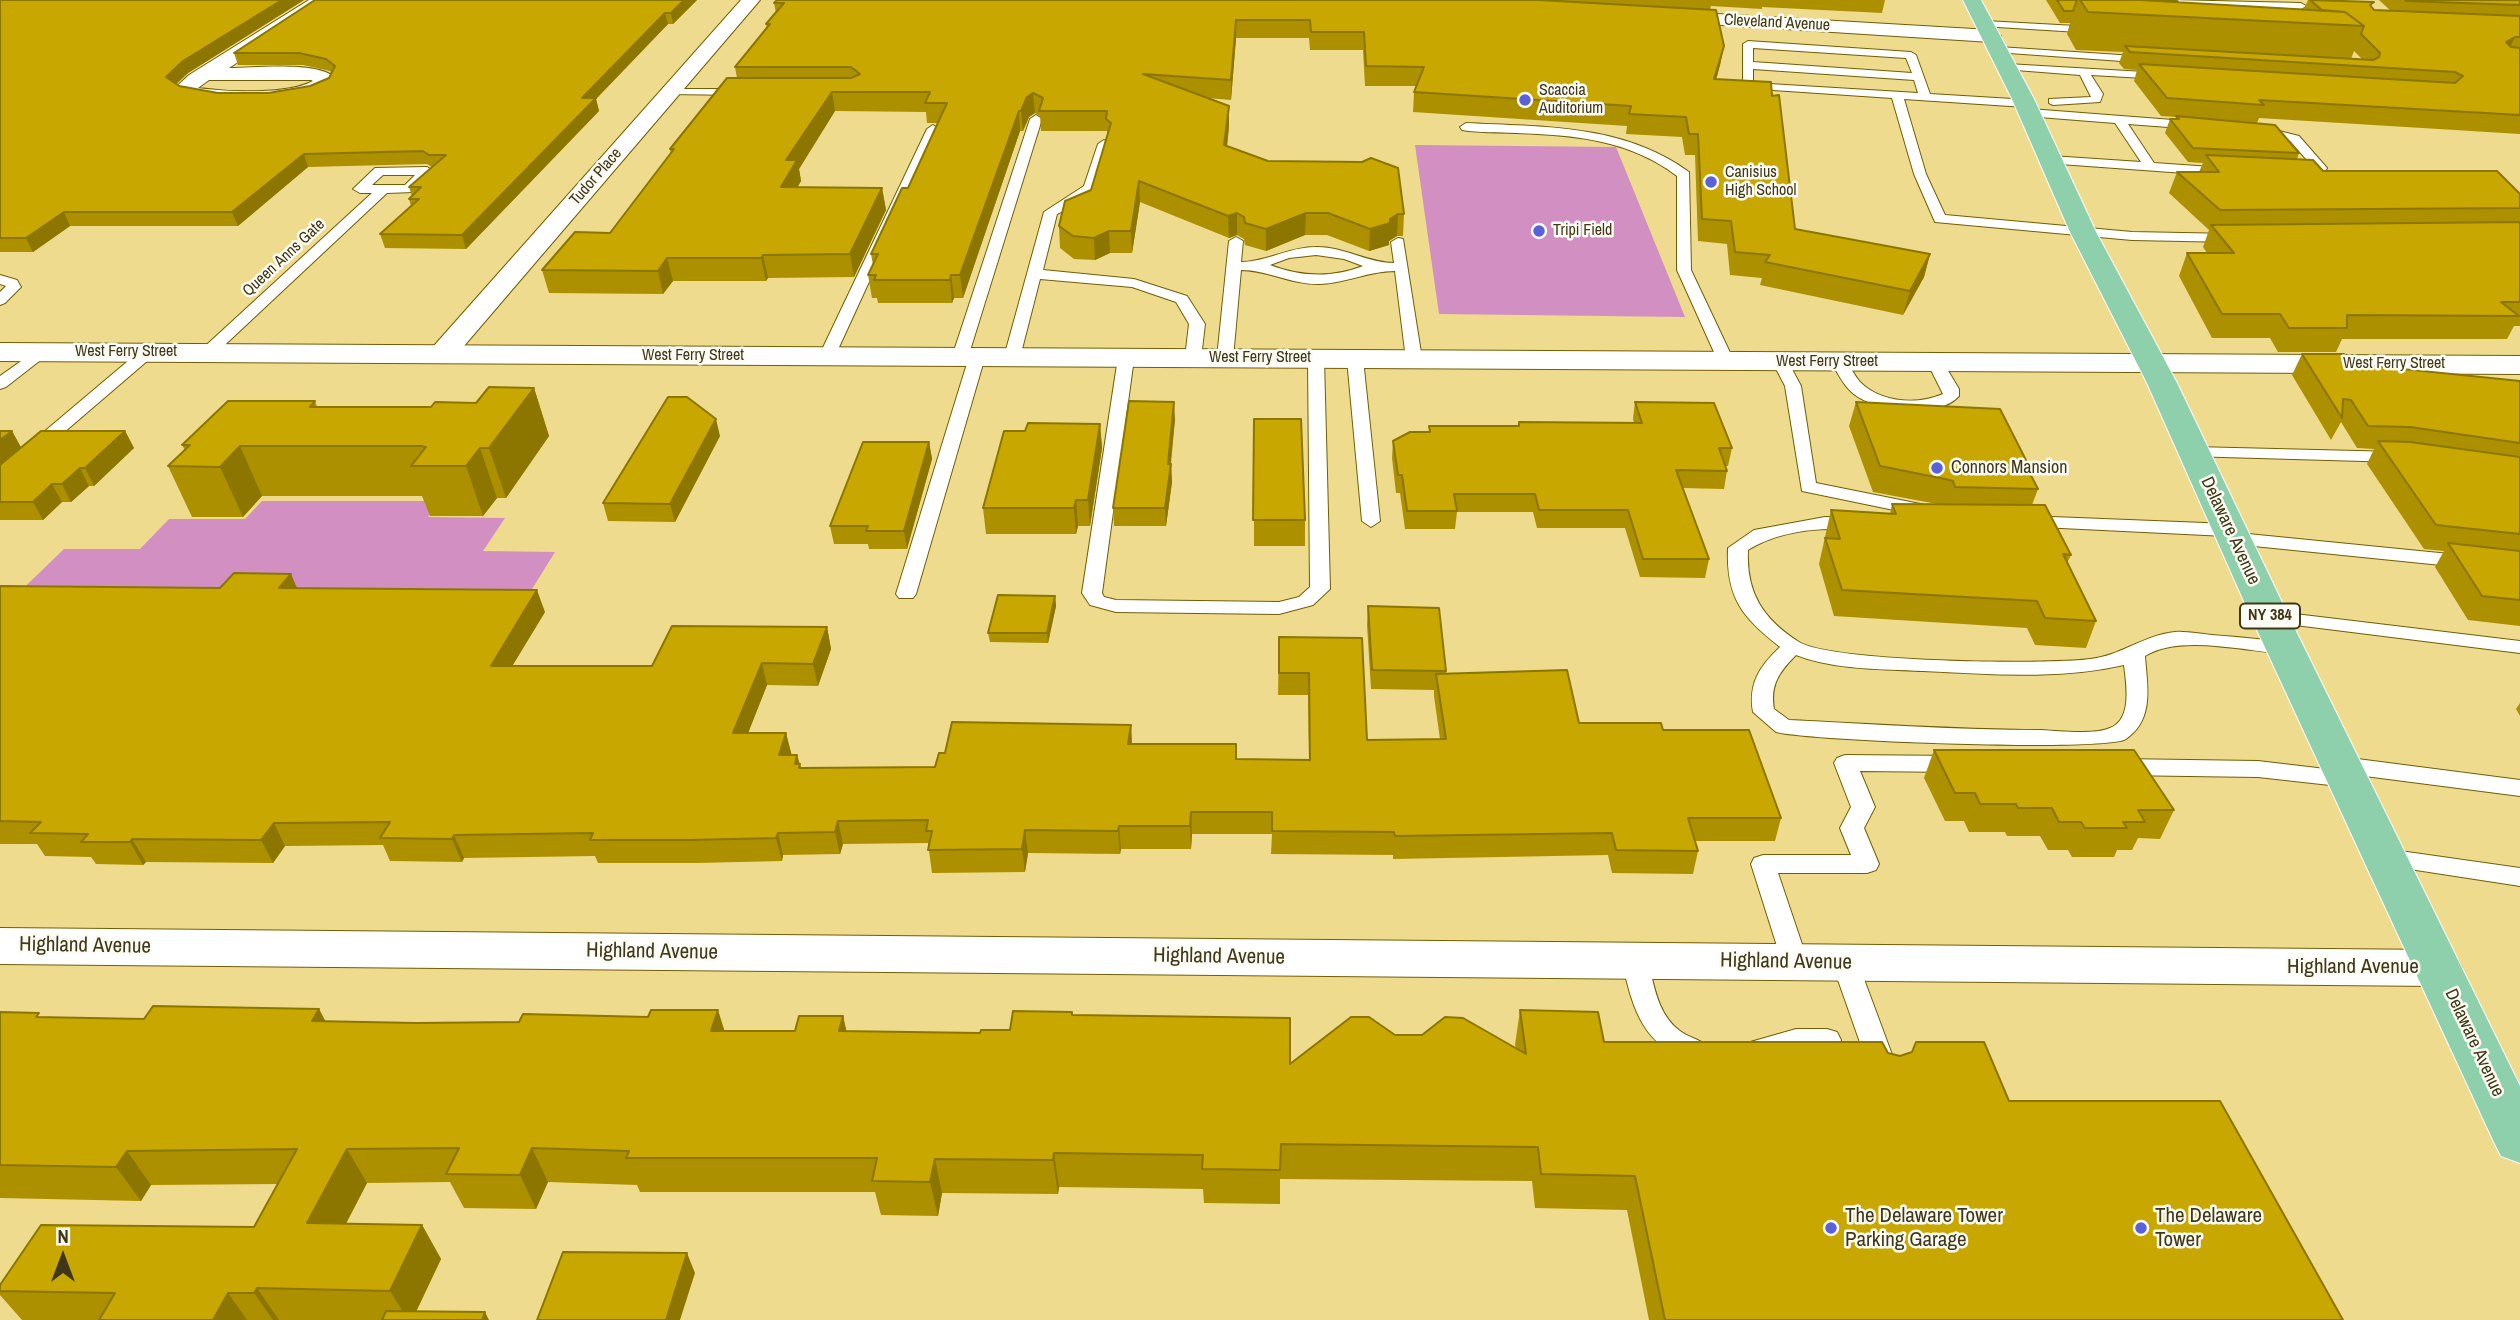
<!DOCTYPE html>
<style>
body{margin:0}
#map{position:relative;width:2520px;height:1320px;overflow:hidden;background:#eedb8e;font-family:"Archivo Narrow",sans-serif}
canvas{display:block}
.north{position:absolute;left:28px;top:1222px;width:70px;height:70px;-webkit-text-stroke:5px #fdfcf4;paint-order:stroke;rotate:0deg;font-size:19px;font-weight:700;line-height:28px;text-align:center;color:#3f3718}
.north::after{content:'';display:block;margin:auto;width:24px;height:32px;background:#3f3718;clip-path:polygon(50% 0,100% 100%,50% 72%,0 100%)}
</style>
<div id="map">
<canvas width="2520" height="1320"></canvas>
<div class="north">N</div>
</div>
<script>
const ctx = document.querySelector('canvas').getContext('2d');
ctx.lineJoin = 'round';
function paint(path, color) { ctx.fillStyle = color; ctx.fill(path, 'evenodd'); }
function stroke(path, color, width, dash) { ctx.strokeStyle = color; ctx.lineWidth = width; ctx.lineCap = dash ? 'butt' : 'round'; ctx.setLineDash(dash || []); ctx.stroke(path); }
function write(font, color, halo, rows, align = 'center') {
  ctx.font = font + ' "Archivo Narrow",sans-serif'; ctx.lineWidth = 5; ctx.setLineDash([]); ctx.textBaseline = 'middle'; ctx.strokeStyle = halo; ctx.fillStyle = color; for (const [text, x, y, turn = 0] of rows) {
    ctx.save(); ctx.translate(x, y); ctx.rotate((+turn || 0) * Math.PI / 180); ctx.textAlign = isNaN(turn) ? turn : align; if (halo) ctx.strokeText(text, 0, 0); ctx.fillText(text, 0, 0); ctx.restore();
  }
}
paint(new Path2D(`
 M1415 145 1616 147 1685 317 1439 314Z
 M262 501H440L428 517 505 518 483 551 555 552 519 610 5 606 64 549H140L169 519H245Z`), '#d18fc2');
const service = new Path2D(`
 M2169 0 2301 3 2306 6 2301 9 2173 5 2169 4Z
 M1985 21 2095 27 2100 30 2095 33 1981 26 1980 24Z
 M1748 41 1911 52 1916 55 1930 94 2029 100 2031 103 2025 107 1904 99 1926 174 1945 215 2132 232 2233 234 2240 238 2233 242 2132 240 1935 222 1914 174 1892 98 1743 88V44ZM1753 48 1906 58 1912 73 1753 62ZM1753 69 1914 80 1918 93 1753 83Z
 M1999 47 2150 57 2156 60 2150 63 1995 52 1994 50Z
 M2007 64 2162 73 2168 76 2162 79 2091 75 2103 94 2100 102 2053 105 2049 103V99L2091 97 2080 75 2003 69V65Z
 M671 89H742L748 92 742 95 667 94V90Z
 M2030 109 2199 122V128L2195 129 2128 124 2154 163 2226 168 2232 172 2226 176 2046 163 2045 160 2051 156 2141 162 2115 123 2026 116V110Z
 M1036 115 1042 119 968 357 966 360H954L952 357 1030 119Z
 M1466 123C1544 127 1623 124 1689 172L1691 270 1734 361 1732 364H1720L1718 361 1677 270V176C1630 140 1575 135 1516 133 1499 132 1479 133 1462 130L1460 127Z
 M933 125 939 129 835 356 827 361 821 359 819 356 927 129Z
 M2255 125 2299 136 2327 168 2322 177 2291 178V172L2314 168 2291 142 2251 132V126Z
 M1104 140 1110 144C1101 185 1096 196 1057 214L1043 270 1134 279 1187 296 1205 324 1201 358 1193 363 1185 358 1189 324 1176 302 1132 287 1040 279 1020 357 1018 360H1006L1004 357 1044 212 1084 186 1098 144Z
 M427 167 433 171 413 192 387 193 213 356H201L199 353 201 350 372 193H360L353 189 375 168ZM383 175H415L405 185H372Z
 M1236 237 1243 241 1241 262C1266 262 1289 247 1315 247 1343 246 1367 263 1394 263L1391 242 1398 238 1403 239 1422 359 1414 364 1406 359 1395 271C1369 271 1346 283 1320 284 1292 285 1268 270 1241 270L1233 358 1225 363 1219 361 1217 358 1229 241ZM1316 255 1344 259 1363 266C1332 278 1301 277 1270 265L1289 258Z
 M0 275 17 280 21 287 5 303 0 305V292L6 286 0 284Z
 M41 347 49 352 47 355 6 387 0 389V376Z
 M147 348 155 353 153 356 6 482 0 483V469L141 350Z
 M977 352 985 357 916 594 913 598H899L896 594 969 357Z
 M1126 353 1134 358 1102 593 1104 597 1116 600 1279 602 1299 597 1310 587 1308 359 1316 354 1324 359 1330 589 1313 605 1279 614 1116 612 1090 605 1082 593 1118 358Z
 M1355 354 1363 359 1380 521 1371 527 1362 521 1347 359Z
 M1780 356 1786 358 1801 386 1816 483 1930 506 1932 510 1930 514 1923 516 1802 491 1785 386 1772 361Z
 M1839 357 1845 359C1850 366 1854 375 1860 382 1881 403 1917 405 1943 394L1927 362 1929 359H1941L1959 389V396C1940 418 1881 412 1858 397 1845 389 1839 375 1831 362Z
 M2194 447 2398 452 2407 457 2398 462 2188 456 2185 452Z
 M2027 516 2230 524 2237 526 2239 530 2238 533 2520 561V573L2234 544 2227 542 2226 536 2020 526 2018 522Z
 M1825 517H1855L1864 523C1857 532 1844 529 1833 529 1804 529 1772 535 1748 550 1746 593 1763 619 1799 642 1833 662 2044 665 2090 659 2120 656 2144 635 2175 632 2186 631 2200 634 2212 635 2237 637 2261 639 2286 642L2293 644 2296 648 2293 652 2286 654C2246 651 2179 634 2145 656 2147 685 2155 719 2126 739 2107 752 1810 741 1776 732L1753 712C1748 683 1760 666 1780 647 1742 617 1726 598 1728 548L1754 530ZM1796 655C1835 670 1881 669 1923 671 1990 674 2058 680 2124 665 2126 683 2133 719 2110 728 2094 735 2059 731 2041 730 1957 730 1873 724 1789 720L1774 709C1770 685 1779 672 1796 655Z
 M2270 611 2520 641V653L2263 621 2260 617 2263 613Z
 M1845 755 1958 756 1966 759 1969 764 1966 769 1958 772 1860 771 1875 807 1864 828 1879 864 1876 870 1867 873H1778L1808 962 1804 969 1795 972 1786 969 1782 962 1751 864 1754 858 1763 855H1851L1840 828 1851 807 1834 763 1837 758Z
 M2342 757 2520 780V796L2357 775 2359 779 2356 784 2348 787 2258 777 2119 775 2111 772 2108 767 2111 762 2119 759 2258 761 2334 770 2331 765 2334 760Z
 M2386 849 2520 868V886L2377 864 2374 858 2377 852Z
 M1635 951 1644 954 1648 961C1654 986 1658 1015 1680 1031 1691 1039 1705 1040 1712 1052L1708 1060C1697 1063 1692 1061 1682 1057 1640 1041 1631 1001 1622 961L1626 954Z
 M1845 953 1854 956 1858 963 1897 1068 1893 1076 1883 1079 1873 1076 1869 1068 1832 963 1836 956Z
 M1796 1029H1827L1837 1032 1841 1040 1837 1048 1827 1051H1796L1757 1062 1747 1059 1743 1051 1747 1043Z`);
const minor = new Path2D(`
 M309 0H331L229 68C254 68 323 60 337 80 335 84 331 89 326 91 303 105 190 111 174 89L189 75ZM209 80H311L313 81C287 95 228 92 198 88Z
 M741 0H760L452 360 442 363 432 360 427 354 432 348Z
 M1665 11 1991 30 2001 36 1991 42 1658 21 1655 17 1658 13Z
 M0 928 2438 950 2455 955 2462 968 2455 981 2438 986 0 964Z`);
const tertiary = new Path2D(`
 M0 343 2520 356V374L0 361Z`);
const primary = new Path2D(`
 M1963 0H1981L2034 99 2096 232 2177 383 2289 617 2520 1086V1163L2501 1156 2493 1140 2251 617 2147 383 2070 232 2012 99Z`);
stroke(service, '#715e03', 2);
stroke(minor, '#715e03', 2);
stroke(tertiary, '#715e03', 2);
stroke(primary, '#fff', 2);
paint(service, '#fff');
paint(minor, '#fff');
paint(tertiary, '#fff');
paint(primary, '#8fd0ac');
paint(new Path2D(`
 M0 0H304L188 73 176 84 179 86 218 93H268L310 86 329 78 331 72 330 71 303 65H238L234 53 315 0H697L673 24H668L596 99 599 111 466 249 385 248 380 234 411 206 409 199 412 196 409 187 432 167 427 164 308 167 238 226H70L33 252H0Z
 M777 0H1885L1882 13 1762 7V9L1711 6 1710 10 1724 46 1720 65 1716 79 1772 96 1795 229 1930 254 1924 277 1903 315 1760 285 1762 278 1730 275 1727 244 1698 241 1695 155H1685L1682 137 1626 134 1627 126 1413 112 1414 92 1416 86H1365L1363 50H1310L1309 38H1236L1231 100 1207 98 1229 126 1227 146 1404 214 1403 236H1397L1389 241V245L1369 251 1327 235H1305L1266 251 1245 245 1244 239 1237 235 1229 238 1140 202 1132 253H1110L1095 260 1074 259 1060 248 1059 226 1091 190 1107 137V131H1041L1040 116 1035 113 1029 117 1023 131H1020L963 298H954L952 303H878L877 298H872L868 275 873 265 871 254 908 188 938 123H927L926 112 835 111 799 169 801 181 797 188H882L886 210 854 277 768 278 766 281H673L663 294 549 293 542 270 610 233 671 154 670 149 737 78 735 67 767 28 766 24 776 13 774 3Z
 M2046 0H2176L2178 2 2304 9 2308 0H2339L2372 8 2374 10 2391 11 2379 0H2520V134L2259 118 2257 123 2226 121 2299 153 2297 159 2323 171 2520 194V326H2514L2507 339H2342L2336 352H2278L2270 338H2212L2179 276 2187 253H2207L2203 247 2209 230 2169 193 2177 172H2199L2203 163 2188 162 2165 133 2170 119H2175L2176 117 2161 116 2134 81 2137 70 2124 69 2119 63 2123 52 2076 50 2067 34 2070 23H2060ZM2354 51 2362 59H2351Z
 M2302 354 2344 363 2520 381V626L2468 620 2435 567 2444 551 2424 549 2367 464 2374 449 2357 448 2341 422 2331 440 2292 375Z
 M534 388 549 436 506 498H497L483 516H430L422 496H262L243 517H192L168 466 185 450 182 445 315 401 317 407H431L476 403Z
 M1635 402 1732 448 1728 466H1725L1727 471 1724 489 1683 488 1709 559 1705 578 1640 577 1625 528H1537L1533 512H1457L1455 529H1405L1400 493H1396L1392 458 1393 441 1429 432V426H1518L1519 422 1634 423 1633 419Z
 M1856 402 2029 466 2028 470 2038 489 2032 505 2071 555 2067 563 2096 621 2086 648 2035 645 2027 628 1834 616 1819 564 1831 510 1890 514 1892 504H1937L1873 492 1849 426Z
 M1175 419 1171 464 1172 482 1166 526H1114L1113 508Z
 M1254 419 1305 520V546H1254Z
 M1100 424 1102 448 1090 526H1078L1076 534H986L983 508Z
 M0 431H12L21 447 125 431 134 448 94 486H89L71 502H62L43 520H0Z
 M720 436 675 522 608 521 603 503Z
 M929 442 932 459 907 549H869L868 544H834L830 526Z
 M0 586 298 588 545 612 512 666H652L827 627 831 649 818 686 767 685 748 733H786L791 755H797L801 768 935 767 945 753 1131 725 1132 744 1236 759 1309 760 1308 695H1278L1279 637 1367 740 1440 739 1434 696V690L1371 689 1367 625 1368 606 1446 671V673L1579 723 1663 730 1781 818 1775 841H1695L1698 851 1693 874 1612 873 1608 855 1393 859V855L1271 854 1272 834H1192L1191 849H1121L1120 854 1028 853 1025 872 932 873 928 843 843 844 840 854 783 855 782 861 697 863H598L595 856 464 858 462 862 390 861 383 845 285 846 273 863 146 862 143 865 96 864 91 857 45 856 37 844H0Z
 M1055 596 1056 606 1048 643 990 642 988 633Z
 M2520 703V716L2516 709Z
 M1934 750 2174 810 2160 839 2138 838 2132 850H2117L2114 857H2072L2068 850H2048L2040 836H2007L2005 832H1969L1964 821H1945L1924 778Z
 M319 1009 325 1021 724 1031H795L843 1016 846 1031 980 1033 1010 1030 1072 1012V1015L1290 1064 1395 1035 1516 1048 1515 1045 1520 1010 1604 1042 1888 1053 2009 1101 2343 1320H1649L1627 1210 1535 1208 1532 1181 1280 1179V1204L1204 1203 1203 1189 1059 1187 1058 1194 942 1193 938 1216 881 1215 875 1192H640L637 1185 548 1182 536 1209 464 1208 450 1182 367 1183 346 1224 422 1225 441 1259 416 1312 489 1320H22L0 1295V1285L254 1227 278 1184 151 1185 141 1201 0 1198V1012L42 1017 144 1019Z`), '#ac9000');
paint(new Path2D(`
 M282 0H304L188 73 171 89 166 77 183 61Z
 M684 0H697L673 24 671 13Z
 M665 13 668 24 596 99 599 111 466 249 462 235 582 98Z
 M1236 20V38L1231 100V80Z
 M2515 37 2507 53 2506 42Z
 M1724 46 1720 65 1711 99 1714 79Z
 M832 92 835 111 799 169 801 181 785 209 781 187 786 160Z
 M1033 93 1035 113 1029 117 1023 131 1021 111 1027 97Z
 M1229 106V126L1225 166 1224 145Z
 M1019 111 1020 131 963 298 960 275Z
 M304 154 308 167 238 226 232 212Z
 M1139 181 1140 202 1132 253 1131 231Z
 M882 188 886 210 854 277 850 254Z
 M64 212 70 226 33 252 26 238Z
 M1237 213V235L1229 238 1228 216Z
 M1306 213 1305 235 1266 251V229Z
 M1398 214 1397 236 1389 241V245L1369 251 1370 229Z
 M1109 231 1110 253 1095 260 1094 238Z
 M1930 254 1924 277 1903 315 1910 291Z
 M763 255 768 278 766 281 761 258Z
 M667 258 673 281 663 294 658 271Z
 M951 275 954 298 952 303 950 280Z
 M534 388 549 436 506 498 489 448Z
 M1174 402 1175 419 1169 477 1171 464 1172 482 1166 526 1165 508Z
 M716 419 720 436 675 522 670 504Z
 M1100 424 1102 448 1090 526 1088 500Z
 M12 431 21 448 0 466V440Z
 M125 431 134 448 94 486 85 468Z
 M929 442 932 459 907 549 904 531Z
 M240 446 262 496 243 517 220 467Z
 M480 448 497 498 483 516 466 466Z
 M80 468 89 486 71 502 62 484Z
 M52 484 62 502 43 520 33 502Z
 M1076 500 1078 526 1076 534 1074 508Z
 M291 574 300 595 279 588Z
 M537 590 545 612 499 688 491 666Z
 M1055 596 1056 606 1048 643 1047 633Z
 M827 627 831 649 818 686 813 664Z
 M762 663 767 685 739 756 733 733Z
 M1131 725 1132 747 1128 744Z
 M786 733 792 756 779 755Z
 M797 755 800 765V764L805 786 795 764Z
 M1191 812 1192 834 1191 849 1190 826Z
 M838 821 843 844 840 854 835 832Z
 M274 823 285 846 273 863 261 840Z
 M1119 826 1121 849 1120 854 1118 831Z
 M1025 830 1028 853 1025 872 1022 849Z
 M778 833 783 855 782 861 776 838Z
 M454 835 464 858 462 862 452 839Z
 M132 839 146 862 143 865 130 842Z
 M319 1009 337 1043 312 1021Z
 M718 1010 729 1045 711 1031Z
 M843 1016 851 1050 839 1031Z
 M532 1148 548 1182 536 1209 520 1175Z
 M347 1149 367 1183 328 1257 307 1223Z
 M127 1151 151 1185 141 1201 116 1167Z
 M1054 1153 1059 1187 1058 1194 1053 1160Z
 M935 1159 942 1193 938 1216 930 1182Z
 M422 1225 441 1259 412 1320H408L390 1291Z
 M687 1253 695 1273 680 1320H666Z
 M257 1288 279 1320H273L254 1293Z
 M228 1293 247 1320H213Z
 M485 1312 489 1320H482Z`), '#8c7600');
const building = new Path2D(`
 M0 0H282L183 61 166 77 179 86 218 93H268L310 86 329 78 335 66 326 59 299 53H234L315 0H684L671 13H665L582 98H596L462 235 380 234 419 199H409L421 187H409L446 155H429L423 151 304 154 232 212H64L26 238H0Z
 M777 0H1539L1716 10 1724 46 1714 79 1771 82 1772 96 1779 95 1795 229 1930 254 1910 291 1765 262 1770 255 1735 252 1731 221 1702 219 1698 134H1689L1686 117 1629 114 1631 106 1414 92 1424 67 1366 66 1364 32H1311L1310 20H1236L1231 80 1143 74 1229 106 1224 145 1268 161 1362 162 1371 158 1398 168 1404 214H1398L1390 219V223L1370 229 1328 213H1306L1266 229 1245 223 1244 217 1237 213 1228 216 1139 181 1131 231H1109L1094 238 1073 236 1059 226 1065 201 1091 190 1111 123 1106 119 1107 111H1039L1043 98 1033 93 1027 97 1021 111H1019L960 275H951L950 280H874L876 275H868L878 254H871L902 188H908L947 103H925L930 92H832L786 160H797L781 187 882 188 850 254 763 255 761 258H667L658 271 542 270 575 232 610 233 674 149H670L727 78H851L860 74 851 67H735L770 24H766L784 3H774Z
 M2057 0H2077L2073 11H2064Z
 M2080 0H2140L2345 12 2364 26 2088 12Z
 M2140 0H2176L2178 2Z
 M2310 0 2374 2 2370 5 2374 10 2520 16V37H2515L2506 42 2511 47 2520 48V115L2259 100 2264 105 2167 98 2139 64 2455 83 2463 76 2455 72 2130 52 2125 46 2373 60 2379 57 2380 53 2361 34 2364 26 2345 12 2322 10Z
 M2405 0H2520V5L2406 1Z
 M2176 116 2275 125 2299 153 2193 148 2170 119H2179Z
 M2206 155 2313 160 2323 171H2497L2520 194V208L2220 210 2177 172H2219Z
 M2520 222V302H2501L2519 316 2347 315V328H2289L2280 314H2222L2187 253H2234L2211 225Z
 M2302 354H2344V363L2520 381V443L2410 427 2368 426 2351 400 2343 399 2342 418Z
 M489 387 534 388 489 448H480L466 466H411L426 447 421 446H240L220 467 168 466 190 445H182L228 401H315L310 407H431L435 402 476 403Z
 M668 397H687L716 419 670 504 603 503Z
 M1129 401 1174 402 1168 464H1171L1165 508H1113Z
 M1635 402 1714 403 1732 448H1719L1727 471 1676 470 1709 559H1643L1628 510H1539L1535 494H1454L1457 511H1407L1402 475H1398L1393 441 1410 432H1430L1429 426H1519V422L1642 423Z
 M1856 402 2000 409 2029 466H2026L2038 489 1955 487 1953 481 1945 479 1880 466Z
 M1254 419H1301L1305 520H1253Z
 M1028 423 1100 424 1088 500H1076L1074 508H983L1004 431H1025Z
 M0 431H12L0 440Z
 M41 431H125L85 468H80L62 484H52L33 502H0V465Z
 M2378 441 2410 442 2520 457V534L2436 525Z
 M863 442H929L904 531H866L868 526H830Z
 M1892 504 2045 505 2071 555 2063 554 2096 621 2045 618 2037 601 1842 590 1825 538 1840 539 1831 510 1896 514Z
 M2448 543 2520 551V600L2482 596Z
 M234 573 291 574 279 588 537 590 491 666H652L672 626 827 627 813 664 762 663 733 733H786L779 755H797L795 764H800L799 768 935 767 939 753H945L952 722 1131 725 1128 744H1236V759L1310 760 1309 673H1279V637L1362 638 1367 740 1446 739 1436 674 1567 670 1579 723H1661L1663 730H1749L1781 818H1688L1698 851 1616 850 1612 833 1395 836 1394 832 1272 831V812H1191L1190 826H1119L1118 831 1025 830 1022 849 928 850 932 831H926L928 820 838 821 835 832 778 833 776 838 690 840H590L593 833 454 835 452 839 380 838 390 822 274 823 261 840 132 839 130 842H81L88 834 30 833 41 822 0 821V586L220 588Z
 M998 595 1055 596 1047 633H988Z
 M1368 606 1439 608 1446 671 1372 670Z
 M1934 750H2134L2174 810H2138L2145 822H2123L2127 828H2085L2081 822H2059L2052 808H2018L2016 804H1980L1975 793H1955Z
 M153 1006 319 1009 312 1021 416 1023 519 1022 523 1014 648 1017 651 1010H718L711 1031H795L799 1016H843L839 1031 980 1033 981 1030H1010L1013 1011 1072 1012V1015L1290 1018V1064L1351 1017H1369L1395 1035H1422L1445 1017 1463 1018 1526 1054 1520 1010 1598 1012 1604 1042H1882L1888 1053 1900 1056 1912 1052 1916 1042H1984L2009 1101H2220L2343 1320H1665L1635 1176 1541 1174 1538 1147 1281 1144 1280 1170 1202 1169 1203 1155 1054 1153 1053 1160 935 1159 930 1182 872 1181 877 1158H626L629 1151 532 1148 520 1175 446 1174 459 1148 347 1149 307 1223 422 1225 390 1291 257 1288 254 1293H228L213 1320H99L115 1293 0 1291V1285L41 1225 254 1227 297 1149 127 1151 116 1167 0 1165V1012L39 1013 36 1017 144 1019Z
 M563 1252 687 1253 666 1320H537Z
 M386 1311 485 1312 482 1320H382Z`);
paint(building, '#c8a800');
stroke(building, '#8c7600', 2);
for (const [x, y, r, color] of [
 [1525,100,7,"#5962d9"],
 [1711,182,7,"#5962d9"],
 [1539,231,7,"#5962d9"],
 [1937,468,7,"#5962d9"],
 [1831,1228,7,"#5962d9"],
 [2141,1228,7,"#5962d9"]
]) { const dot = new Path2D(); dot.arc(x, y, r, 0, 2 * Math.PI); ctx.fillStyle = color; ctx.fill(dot); stroke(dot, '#fdfcf4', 2.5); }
write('16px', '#3f3718', '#fdfcf4', [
 ["Cleveland Avenue",1777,23,3],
 ["Tudor Place",596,177,-49],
 ["Queen Anns Gate",284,258,-43],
 ["West Ferry Street",126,352],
 ["West Ferry Street",693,356],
 ["West Ferry Street",1260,358],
 ["West Ferry Street",1827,362],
 ["West Ferry Street",2394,364]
]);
write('16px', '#3f3718', '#fdfcf4', [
 ["Scaccia",1539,91],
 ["Auditorium",1539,109],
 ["Canisius",1725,173],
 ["High School",1725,191],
 ["Tripi Field",1553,231]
], 'left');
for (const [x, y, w] of [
 [2270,616,60]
]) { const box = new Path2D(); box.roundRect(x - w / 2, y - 12.5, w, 25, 5); ctx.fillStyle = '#fdfcf4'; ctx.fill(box); stroke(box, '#3f3718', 2); }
write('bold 16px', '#3f3718', null, [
 ["NY 384",2270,616]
]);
write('18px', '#3f3718', '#fdfcf4', [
 ["Connors Mansion",1951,468]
], 'left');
write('18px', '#3f3718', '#fdfcf4', [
 ["Delaware Avenue",2230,531,65],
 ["Delaware Avenue",2474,1043,65]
]);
write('21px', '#3f3718', '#fdfcf4', [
 ["Highland Avenue",85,946,1],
 ["Highland Avenue",652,952,1],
 ["Highland Avenue",1219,957,1],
 ["Highland Avenue",1786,962,1],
 ["Highland Avenue",2353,967]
]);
write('21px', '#3f3718', '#fdfcf4', [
 ["The Delaware Tower",1845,1216],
 ["Parking Garage",1845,1240],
 ["The Delaware",2155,1216],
 ["Tower",2155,1240]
], 'left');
</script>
